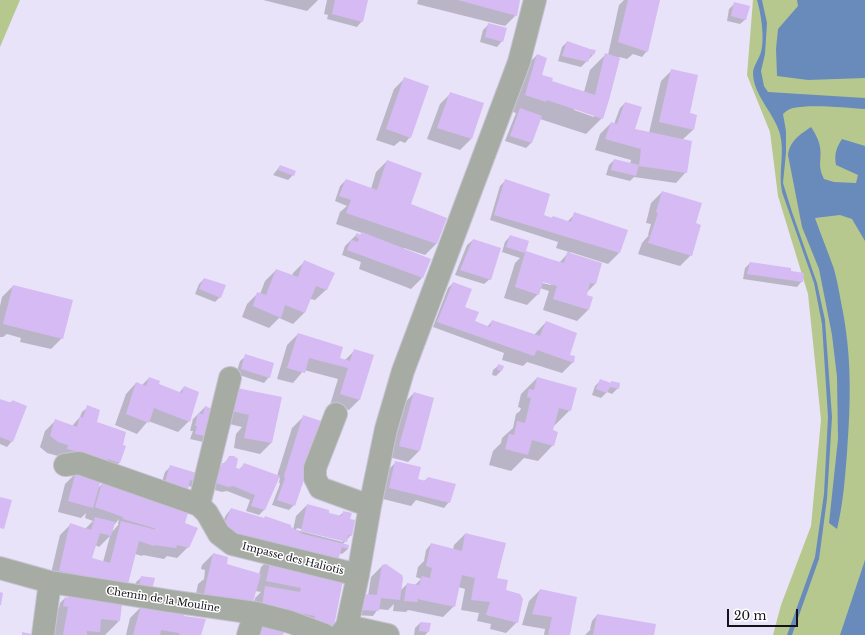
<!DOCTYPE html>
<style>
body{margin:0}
#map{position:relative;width:865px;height:635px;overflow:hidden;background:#e8e3f8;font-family:"Libre Baskerville",serif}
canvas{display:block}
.scale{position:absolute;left:727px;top:609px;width:71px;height:18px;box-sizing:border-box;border:2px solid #15131a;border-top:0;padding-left:5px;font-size:12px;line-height:14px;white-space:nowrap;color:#15131a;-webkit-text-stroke:3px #fff;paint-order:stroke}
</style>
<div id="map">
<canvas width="865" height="635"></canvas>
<div class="scale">20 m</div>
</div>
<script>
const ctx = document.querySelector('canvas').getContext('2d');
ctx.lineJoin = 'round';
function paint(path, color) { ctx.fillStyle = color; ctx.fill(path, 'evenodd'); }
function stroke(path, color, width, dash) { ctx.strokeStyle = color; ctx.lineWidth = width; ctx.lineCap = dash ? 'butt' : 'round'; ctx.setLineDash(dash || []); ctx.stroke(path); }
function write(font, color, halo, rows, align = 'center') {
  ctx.font = font + ' "Libre Baskerville",serif'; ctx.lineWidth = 3; ctx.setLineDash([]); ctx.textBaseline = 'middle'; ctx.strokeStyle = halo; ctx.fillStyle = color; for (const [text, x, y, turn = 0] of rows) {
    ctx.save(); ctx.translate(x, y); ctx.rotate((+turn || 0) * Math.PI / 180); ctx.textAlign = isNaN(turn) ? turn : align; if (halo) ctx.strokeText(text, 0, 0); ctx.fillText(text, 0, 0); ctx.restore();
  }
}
paint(new Path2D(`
 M0 0H20L0 47Z
 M753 0H865V635H773L781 605 811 526 821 420 808 294 778 196 770 132 747 75Z`), '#b7c88e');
paint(new Path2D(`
 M757 0H762L767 23 765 54 761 71 764 86 768 92 865 98V109C846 108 812 104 793 108 789 109 786 111 783 114L786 131V153L783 183 792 212 817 283 825 320 832 417 827 499 819 559 792 635H787L815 557 824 494 828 417 822 324 814 283 782 192C778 172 785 153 780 134 774 112 753 96 753 72 754 65 759 59 761 52 765 39 761 13 757 0Z
 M797 0H865V78L808 80 777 76 776 49 778 29 798 6Z
 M811 127C815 133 819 140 820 147 822 161 817 164 824 179L834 182 856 183 858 175 836 165C834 155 836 148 842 139L865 146V241L852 219 840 215 815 218C821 235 828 252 834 269 837 280 839 291 841 302 852 354 851 400 847 453 845 478 843 505 837 529L829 523 838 439 837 377 832 335 819 269 802 227 788 155C790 140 801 134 811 127Z
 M865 560V635H840Z`), '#698bbc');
paint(new Path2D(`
 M263 0H318L307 11Z
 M327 0H367L362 21 357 27 327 19 328 15 324 14Z
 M418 0H519L516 15 505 26 417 4Z
 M624 0H657L647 51 642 57 633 54 627 59 619 57 602 118 586 134 540 119 531 143 526 148 505 141 516 113 510 111 521 71 537 55 541 75 551 82 584 92 590 70 606 54 608 55 619 5ZM574 108 594 115V117L574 110Z
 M735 3 746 19 740 24 727 21 729 9Z
 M489 24 502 41 497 47 480 42 483 30Z
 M567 42 593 55 581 67 558 61 562 47Z
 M672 70 688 113 695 115 693 130 682 140 686 172 676 183 634 177 630 181 606 175 609 165 614 160 630 164 631 160 595 150 600 134 611 123 614 124 620 108 625 103 633 130 649 133 661 81Z
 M405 78 410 137 405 143 400 141 394 146 376 140 394 89Z
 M451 93 471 139 460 150 427 139 440 104Z
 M387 161 410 205 440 234 436 244 425 255 404 248V249L422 278 411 289 359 269 361 262 342 255 345 246 357 234 359 236 362 233 336 224 340 212 347 206 335 201 340 186 346 180 371 189 376 172Z
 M280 166 293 175 288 180 273 175Z
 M506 180 542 216 551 218 553 217 567 222 575 214 619 253 608 264 570 252V254L600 264 595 284 586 293 588 310 577 321 543 310 549 291 540 288 538 294 527 305 504 298 515 263 520 258 502 252 505 242 510 236 525 252 559 263 569 252 556 248 558 242 490 220 500 186ZM538 280 551 283V285L538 282Z
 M662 192 695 224 691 255 680 266 638 254 642 243 649 235H648L651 224 646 223 651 203Z
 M473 240 490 279 484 284 455 275 467 245Z
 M304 262 327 289 315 300 310 299 304 313 293 324 279 318 269 328 242 317 247 304 258 293 260 294 265 281 276 270 292 276 293 273Z
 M750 263 790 272 802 281 797 287 743 279 745 268Z
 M204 279 220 297 215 302 195 294 199 284Z
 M453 283 464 308 474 322 487 327 492 321 534 335 546 322 573 362 562 373 527 362 523 366 502 360 504 353 433 327 448 288Z
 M13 286 62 338 51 349 20 342 21 338 7 334 3 337H0V306L2 297Z
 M298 334 338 358 345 360 354 351 360 399 349 410 330 405 338 379 304 370 293 383 277 379 287 345Z
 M246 356 269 377 264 383 236 374 240 361Z
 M499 365 501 371 496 376 492 375 493 370Z
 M149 378 158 385 179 393 184 387 189 421 178 432 148 421 137 434 115 425 126 394 136 383 142 385Z
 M537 378 570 410 554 426H553L552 431 553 445 538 461 524 458 511 471 489 465 493 451 501 443 502 438 513 428 516 414 520 411 521 408 518 407 521 394Z
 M601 380 610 384 612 382 618 388 612 394 607 392 601 398 592 395 595 386Z
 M237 389 271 443 260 454 234 448 236 434 242 427 221 422Z
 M414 393 419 451 408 462 389 457 403 404Z
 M0 400 10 403 13 401 12 441 7 447 0 444Z
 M88 407 95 423 121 445 124 446 119 463 114 468 56 460 58 456 47 453 40 447 45 431 56 420 72 426 80 417 82 412Z
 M205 407 214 411 203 442 190 439 193 431H190L193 419Z
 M303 417 294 505 289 510 272 505 280 484 279 482 280 478H278L264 510 259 515 246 511 250 500 227 491 222 492 211 489 217 470 228 459 234 468 239 470 244 464 277 476 292 428Z
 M396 462 417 480 424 481 428 478 449 502 444 508 416 500 411 506 379 498 385 473Z
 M171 466 202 475 195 488 188 486 160 488 165 472Z
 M76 473 98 488 102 484 163 506 184 524 188 547 177 558 167 556 164 559 143 555 142 556 135 554 127 584 49 582 60 535 71 524 85 529 93 521 85 518 86 513 81 518 58 512 65 484ZM159 518 156 536 155 535ZM119 519 118 524H119L112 532 114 525ZM110 536 103 562 91 558 95 545 99 547Z
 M307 505 328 514 339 516 344 512 349 519 351 535 343 544 348 545V549L342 554 339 553 336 564 333 625 323 635 251 616 255 598 261 592 255 591 193 609 198 584 204 579 205 570 201 569 202 565 213 554 226 565 259 574 261 567 270 558 218 533 226 515 231 509 289 531 293 530 296 516ZM297 528 343 540V542L296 530Z
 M465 534 504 591 517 622 506 633 490 629 491 624 477 621 479 613 461 610 465 589 458 587 454 606 443 617 408 610 406 612 393 611 394 604 388 610 378 609 373 616 355 615 368 596 371 577 382 566 401 590 407 584 415 585 421 579 416 577 418 567 424 561 426 550 431 544 453 550 454 545Z
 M142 577 146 594 134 592 136 582Z
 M540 590 569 635H544L545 629 522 625 529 601Z
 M69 597 119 621 105 635H50L54 613 59 608 60 603 65 598H68Z
 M141 607 183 616 200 635H126L130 618Z
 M597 615 653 635H585L591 629H590L592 621Z
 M420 623 428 632 425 635H414L415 628Z`), '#0003');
paint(new Path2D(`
 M335 0H368L363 22 332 14Z
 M458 0H520L517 16Z
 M628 0H660L648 52 618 42Z
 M734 2 750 6 746 20 731 16Z
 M488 23 507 28 503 42 485 37Z
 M567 41 590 49 596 50 594 55 591 54 588 62 562 56Z
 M605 53 620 58 609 100 603 119 547 100 546 102 525 95 537 54 547 58 542 75 553 78 552 81 595 95Z
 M671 69 698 75 690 113 697 115 694 130 659 122Z
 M404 77 429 86 411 138 386 129Z
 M450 92 484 103 472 139 437 128Z
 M625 102 642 107 635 129 692 141 687 173 639 166 641 149 605 139 611 122 617 124Z
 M520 108 542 116 532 143 510 136Z
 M614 159 639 165 636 176 611 170Z
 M387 160 422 173 411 204 447 218 437 244 346 213 351 200 339 196 346 179 377 190Z
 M280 165 296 171 294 176 278 170Z
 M505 179 550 194 544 215 552 218 553 216 571 222 574 212 628 230 620 253 494 215Z
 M662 191 702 203 696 223 701 225 692 256 648 243 658 213 656 212Z
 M362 232 431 259 423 278 347 250 351 240 358 242 359 239 356 237V233L361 235Z
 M510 235 529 241 526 251 550 259 564 263 567 252 602 263 596 284 590 283 587 295 593 297 589 310 553 299 557 286 543 282 539 295 515 287 525 253 506 247Z
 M473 239 501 248 491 280 460 270Z
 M304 260 335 273 327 290 316 286 305 313 285 305 281 318 253 306 257 292 266 295 276 269 298 277Z
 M750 262 791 268V271L804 273 803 282 747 274Z
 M204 278 226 285 221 298 199 289Z
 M453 282 472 289 465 307 479 312 475 321 490 327 492 320 540 336 546 321 577 333 570 355 575 356 574 363 537 350 534 356 437 322Z
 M13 285 73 300 63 339 3 324Z
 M298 333 343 347 340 358 350 361 354 349 374 355 360 400 340 394 348 368 309 358 305 373 287 368Z
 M245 354 274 363 270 378 241 369Z
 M498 364 504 366 502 371 497 370Z
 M149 377 160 381 159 384 182 393 184 386 199 392 190 422 154 408 149 423 126 414 136 382 146 386Z
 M537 377 577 388 571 411 559 408 553 430 558 432 554 446 532 440 528 455 505 449 509 434 514 435 517 421 525 423 531 398 527 397 529 389 534 390Z
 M600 379 611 383V381L620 383 619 389 610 387 607 393 596 389Z
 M237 388 282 397 272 443 244 438 249 415 232 411Z
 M414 392 434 398 420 451 399 446Z
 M0 399 12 403V400L27 406 13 442 0 437Z
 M87 405 100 410 97 422 126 432 123 445 126 446 120 463 108 459 107 462 83 459 85 453 67 449 68 445 58 442 50 436 55 419 77 427 80 416 83 418Z
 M205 406 215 410 209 437 195 434 197 426H195L198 413 203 414Z
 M303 415 324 422 295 506 277 500 285 478 284 476Z
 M229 456H234L238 459 236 468 241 469 244 463 280 476 265 510 251 506 255 495 233 486 228 487 216 483 222 463H225Z
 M395 461 421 467 418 479 426 481 428 477 456 484 450 503 389 488Z
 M170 465 203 475 201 483 190 480 188 490 165 482Z
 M76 472 101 480 93 508 68 501Z
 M102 483 165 502 164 505 188 513 185 523 198 528 189 548 177 545 176 548 154 545V546L139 541 128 584 59 571 70 523 91 530 95 517 115 522 111 536 100 533 92 558 110 563 121 521 157 530V529L123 519V517L95 507Z
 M0 497 12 500 4 529 0 528Z
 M307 504 329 510V513L342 516 343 511 352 513 350 519 355 520 352 536 348 535 347 542 301 531Z
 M231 508 264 518 265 516 291 525V527L303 534 349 545 348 549 342 547 337 564 225 530 223 527Z
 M465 533 506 543 497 578 508 580 506 590 520 594 523 599 518 623 486 615 490 602 471 600 475 578 462 575 455 607 417 599 418 602 404 601 407 583 419 585 422 576 430 578 432 568 426 566 431 543 462 551Z
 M213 553 228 557 227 564 261 574 253 602 203 598Z
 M272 555 344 575 334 626 313 623 315 616 262 606 265 586 300 592 301 588 266 581Z
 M386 564 402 575 403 578 400 600 381 598 379 611 360 610 364 594 377 595 382 565Z
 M141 576 155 578 152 589 139 587Z
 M540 589 577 597 570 635H548L552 617 532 614Z
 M0 592 3 593 1 605H0Z
 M69 596 122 604 120 621 101 619 100 632 87 631V635H63L68 607 63 606 65 597 69 598Z
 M141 606 185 612 184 616 206 619 201 635H179V633L161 630 160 635H133Z
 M597 614 656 624 654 635H593Z
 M420 622 431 623 429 632 419 631Z
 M264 624 285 630 283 635H260Z
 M22 632 32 634V635H22Z`), '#d5baf3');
const minor = new Path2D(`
 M336 414 315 468V478L320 488 370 506
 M65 465 79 463 199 505 207 513 219 534 232 544 358 575
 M199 505 230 378
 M0 568 50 582 170 601 255 613 290 622 325 635
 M347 626 388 635
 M43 635 50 582
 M248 635 255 613
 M340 635 347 626 358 575 370 506 386 429 403 371 519 62 535 0`);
stroke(minor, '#c6c2d4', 24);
stroke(minor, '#a6aca4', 22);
write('10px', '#15131a', '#fff', [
 ["Impasse des Haliotis",293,559,14],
 ["Chemin de la Mouline",163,600,9]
]);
</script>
